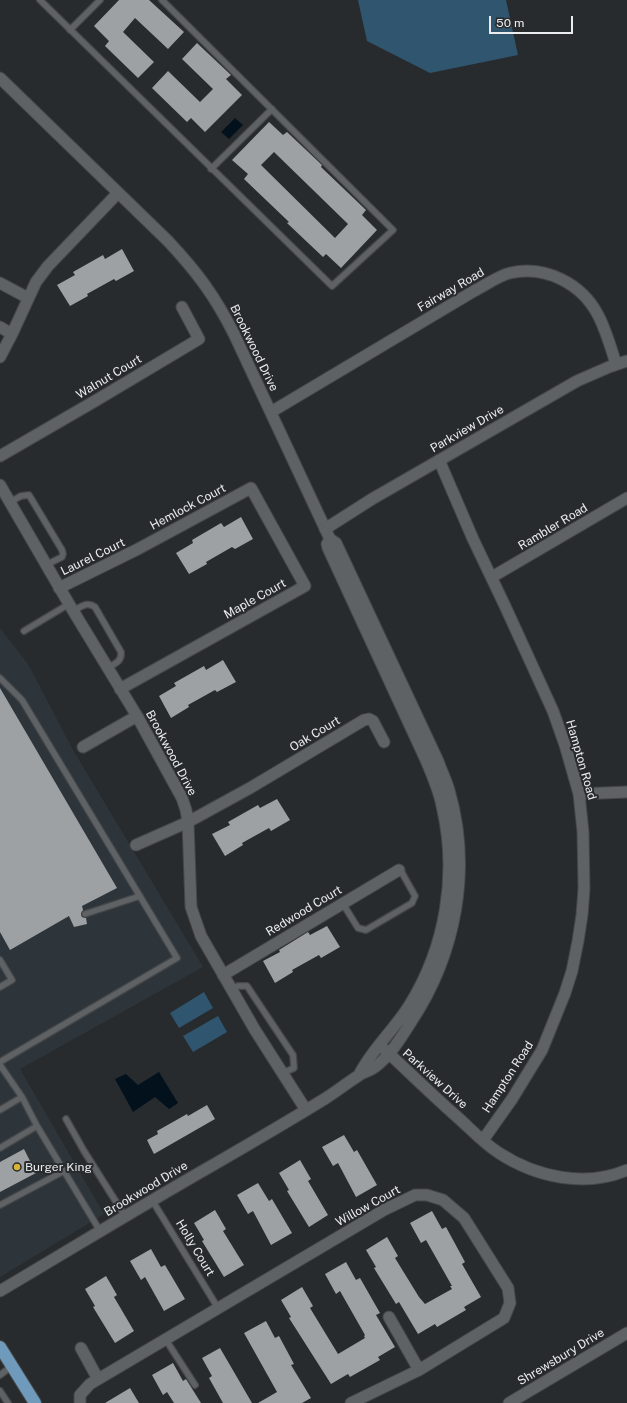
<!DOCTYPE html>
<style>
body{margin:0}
#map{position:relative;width:627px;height:1403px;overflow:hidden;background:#282b2d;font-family:"Public Sans",sans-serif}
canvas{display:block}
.scale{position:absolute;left:489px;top:16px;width:84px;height:18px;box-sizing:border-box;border:2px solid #eaeced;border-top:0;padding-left:5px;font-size:12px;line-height:14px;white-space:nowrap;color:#eaeced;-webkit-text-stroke:3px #282b2d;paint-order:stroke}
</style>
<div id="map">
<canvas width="627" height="1403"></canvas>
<div class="scale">50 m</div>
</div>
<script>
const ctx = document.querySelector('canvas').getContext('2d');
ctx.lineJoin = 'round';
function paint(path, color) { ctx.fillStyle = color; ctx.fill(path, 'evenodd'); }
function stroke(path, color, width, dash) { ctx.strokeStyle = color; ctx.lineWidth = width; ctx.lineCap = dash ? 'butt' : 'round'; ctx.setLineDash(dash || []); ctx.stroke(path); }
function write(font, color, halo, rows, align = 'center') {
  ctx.font = font + ' "Public Sans",sans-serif'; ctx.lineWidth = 4; ctx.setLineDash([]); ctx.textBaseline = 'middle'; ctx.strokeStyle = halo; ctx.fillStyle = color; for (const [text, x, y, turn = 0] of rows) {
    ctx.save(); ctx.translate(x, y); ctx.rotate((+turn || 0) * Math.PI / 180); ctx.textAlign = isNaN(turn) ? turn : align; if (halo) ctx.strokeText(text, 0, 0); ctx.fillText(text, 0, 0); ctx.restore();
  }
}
paint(new Path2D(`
 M0 628 28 664 73 750 203 967 20 1069 104 1214 0 1277Z`), '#2d353b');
paint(new Path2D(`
 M358 0H506L518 55 430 73 367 41Z
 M204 992 213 1008 179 1028 170 1013Z
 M218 1016 227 1032 193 1052 183 1036Z`), '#30556f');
paint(new Path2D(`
 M235 118 243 125 229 139 221 132Z
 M159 1072 178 1103 169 1109 155 1097 133 1112 115 1079 126 1074 138 1085Z`), '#03111d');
paint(new Path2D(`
 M119 0H149L184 32 168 49 135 18 123 32 154 62 138 78 105 46 109 41 94 26Z
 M197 43 231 75 226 79 242 95 205 132 191 118 187 122 152 88 168 71 200 102 213 89 182 59Z
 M269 122 283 135 287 132 322 165 321 167 366 210 362 215 377 230 341 268 326 254 323 257 287 223 289 222 244 179 248 174 232 160ZM274 152 348 224 335 238 261 165Z
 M122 249 134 271 116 281 114 279 87 294 88 296 70 306 57 285 75 275 73 272 103 255 105 259Z
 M241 517 253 539 235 549 232 547 206 562 207 564 189 574 176 553 193 543 192 540 221 523 224 527Z
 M223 660 236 682 217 692 215 690 188 705 189 707 171 718 159 696 176 686 174 683 204 666 206 670Z
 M0 688 117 888 82 906 83 910 81 915 82 917 86 918 87 924 74 927 69 916 10 950 0 932Z
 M277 799 290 820 271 831 269 828 242 843 243 845 225 856 212 834 230 825 228 822 258 805 260 808Z
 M327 926 340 947 321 958 319 955 292 970 293 972 275 983 263 961 280 952 279 950 308 932 310 935Z
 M207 1105 215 1119 154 1154 147 1140 158 1134 157 1131 187 1114 188 1116Z
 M344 1135 354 1152 357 1150 377 1185 356 1197 338 1163 333 1166 322 1147Z
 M24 1149 36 1173 0 1192V1162Z
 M300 1160 311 1179 308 1181 328 1215 309 1227 287 1191 289 1190 279 1173Z
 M258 1183 269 1201 272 1199 292 1233 271 1245 253 1211 248 1214 237 1195Z
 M215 1210 226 1229 223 1231 244 1265 224 1277 202 1241 204 1240 194 1223Z
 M432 1211 442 1229 446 1227 465 1262 462 1264 481 1297 464 1307 466 1310 437 1327 435 1324 418 1334 399 1302 396 1304 374 1268 376 1267 366 1250 387 1237 398 1256 395 1258 419 1297 425 1304 452 1289 450 1286H452L426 1240 421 1243 410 1223Z
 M151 1249 161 1267 165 1265 185 1299 164 1311 145 1277 141 1280 130 1261Z
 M346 1262 356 1280 360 1278 380 1313 376 1315 395 1347 378 1357 380 1360 350 1377 348 1374 331 1384 289 1318 291 1317 281 1300 302 1287 313 1306 310 1308 338 1354 365 1338 364 1336 365 1335 340 1291 336 1294 325 1274Z
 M106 1276 117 1295 114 1297 134 1331 115 1343 93 1307 95 1306 85 1289Z
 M266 1321 275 1338 279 1336 294 1364 291 1365 311 1398 302 1403H258L277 1392 244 1333Z
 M220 1348 252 1403H223L209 1378 212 1376 202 1358Z
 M173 1363 183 1381 186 1379 201 1403H174L167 1392 163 1395 152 1375Z
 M130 1388 139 1403H105Z`), '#9ea1a4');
const lane = new Path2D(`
 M40 0 332 286 393 230 162 0
 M70 30 100 0
 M211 169 272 109
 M10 502 21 496 29 495 62 550 63 554 62 557 46 565
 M73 611C81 607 87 601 95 607L121 652C122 662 114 664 107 668
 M24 631 69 604
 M0 678 22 700 177 958 0 1062
 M343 904 358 928 366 930 412 903 415 896 401 871 399 870
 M85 914 140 896
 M0 960 12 980 0 987
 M231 989 238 986H247L293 1055 294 1068 283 1073
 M0 1065 22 1097 37 1126 100 1231
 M0 1110 22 1097
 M66 1119 84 1151 125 1216
 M0 1148 37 1126
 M152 1200 218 1308
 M0 1205 64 1171
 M166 1340 195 1385
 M0 1375 12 1366
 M0 1391 8 1403`);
const street = new Path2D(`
 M0 78 168 241C197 272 215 296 234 334L330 539 336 543 438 761C441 770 446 780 449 790 472 869 456 954 411 1022 401 1038 390 1056 375 1067 370 1071 363 1072 358 1076 347 1083 337 1091 326 1098 289 1121 251 1143 213 1165 141 1206 71 1249 0 1291
 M0 283 28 298
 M0 327 12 334
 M0 357 12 334 36 282 48 266 118 193
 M271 412 474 291C486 285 498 276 510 273 546 265 582 284 598 315 606 330 611 348 616 364
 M0 456 95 401 199 339 182 307
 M439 460 473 539 505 606 553 711 565 745 579 794 583 832 584 889 582 915 578 941 572 971 565 993 542 1050 512 1099 483 1140
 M0 485 69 604 137 716 182 798 186 810 188 822 191 907 201 936 255 1030 306 1110
 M325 529 372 499 577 381 609 367 627 361
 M330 539 327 544 328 548 425 758C432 774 439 790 442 806 458 874 446 947 409 1006 394 1030 372 1049 359 1075
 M492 577 627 498
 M59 588 138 549 251 488 305 586 120 689
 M83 747 137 716
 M579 794 627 792
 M136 845 188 822 250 788 364 720 369 719 373 721 384 742
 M223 975 399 870
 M384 1049C408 1071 431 1094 455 1115 470 1128 483 1143 499 1153 536 1177 585 1188 627 1170
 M389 1317 419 1370
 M81 1348 98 1379
 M80 1403V1395L90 1384 384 1210 415 1195H427L443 1200 464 1218 508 1288 510 1303 504 1318 419 1370 351 1403
 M509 1403 627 1333`);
const primary = new Path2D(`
 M0 1347 35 1403`);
stroke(lane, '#454749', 8);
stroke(street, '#454749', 13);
stroke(primary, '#454749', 14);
stroke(lane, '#5f6265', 5.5);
stroke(street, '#5f6265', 11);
stroke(primary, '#6f9abb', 12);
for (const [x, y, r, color] of [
 [17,1167,4,"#d9b334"]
]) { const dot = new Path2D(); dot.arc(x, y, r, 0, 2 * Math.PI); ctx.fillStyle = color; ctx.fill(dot); stroke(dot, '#282b2d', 1.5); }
write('12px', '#eaeced', '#282b2d', [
 ["Fairway Road",451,290,-30],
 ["Brookwood Drive",254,348,64],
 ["Walnut Court",109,377,-31],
 ["Parkview Drive",467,429,-30],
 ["Hemlock Court",188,507,-28],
 ["Rambler Road",553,527,-31],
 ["Laurel Court",93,557,-26],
 ["Maple Court",255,599,-29],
 ["Oak Court",315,734,-31],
 ["Brookwood Drive",171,753,62],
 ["Hampton Road",581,760,74],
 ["Redwood Court",304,911,-31],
 ["Hampton Road",508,1077,-57],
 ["Parkview Drive",435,1079,42],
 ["Brookwood Drive",146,1189,-31],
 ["Willow Court",368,1206,-29],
 ["Holly Court",195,1248,59],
 ["Shrewsbury Drive",561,1357,-31]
]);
write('12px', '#eaeced', '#282b2d', [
 ["Burger King",25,1167]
], 'left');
</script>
